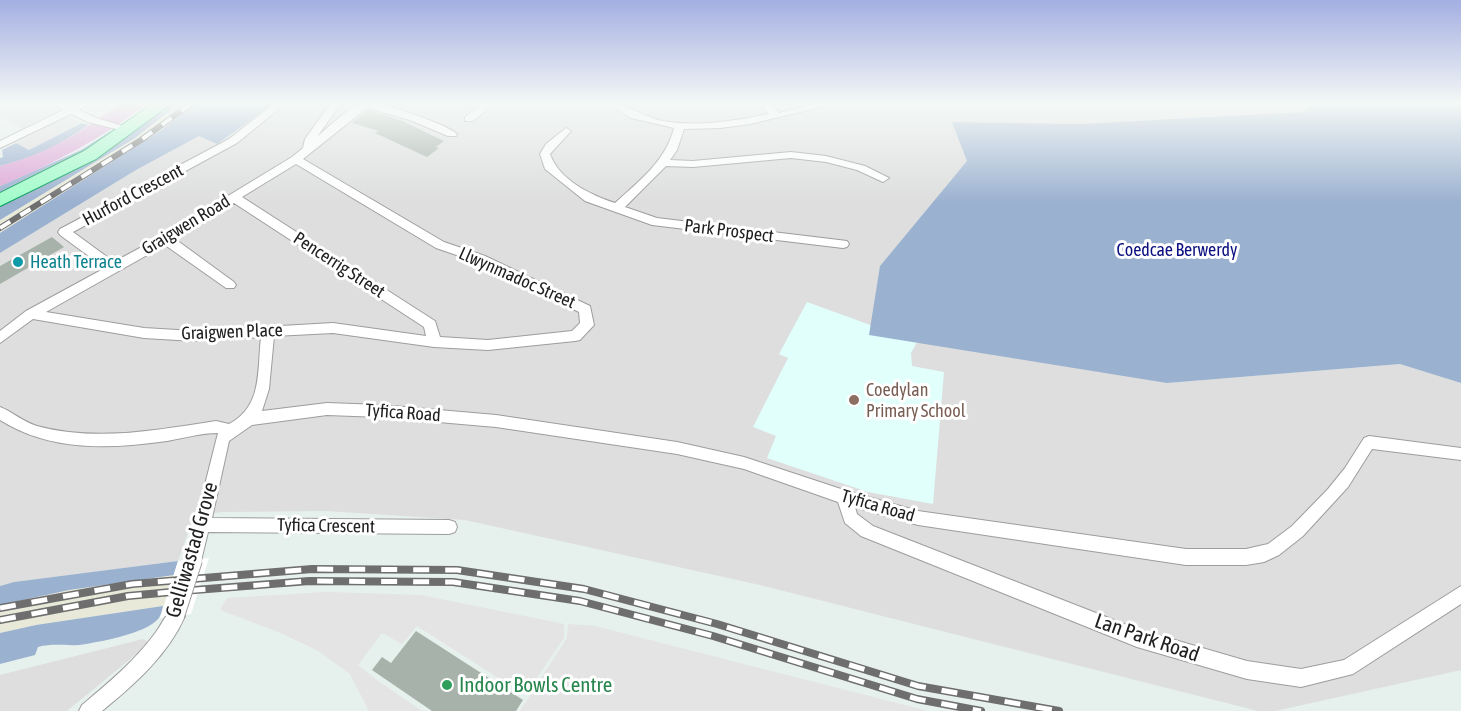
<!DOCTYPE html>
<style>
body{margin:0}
canvas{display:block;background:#e6f0ec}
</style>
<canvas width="1461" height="711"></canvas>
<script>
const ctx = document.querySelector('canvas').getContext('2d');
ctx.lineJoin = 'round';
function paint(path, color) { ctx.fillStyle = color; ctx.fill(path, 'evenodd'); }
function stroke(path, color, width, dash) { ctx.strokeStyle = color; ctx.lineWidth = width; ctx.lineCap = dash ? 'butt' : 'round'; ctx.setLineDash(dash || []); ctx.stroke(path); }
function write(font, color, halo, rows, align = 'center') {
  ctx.font = font + ' "Asap Condensed",sans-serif'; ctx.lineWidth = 6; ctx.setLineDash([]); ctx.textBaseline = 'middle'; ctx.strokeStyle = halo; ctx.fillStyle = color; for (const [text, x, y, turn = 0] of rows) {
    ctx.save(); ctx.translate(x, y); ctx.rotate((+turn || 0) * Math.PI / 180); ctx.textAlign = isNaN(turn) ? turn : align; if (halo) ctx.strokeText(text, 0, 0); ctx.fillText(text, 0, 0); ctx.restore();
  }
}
paint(new Path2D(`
 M0 103H37L52 110V112L23 128 0 116Z
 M275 103H1315L1302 112 1080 124 953 122 968 160 880 266 1167 383 1400 364 1461 383V670L1275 711H1258L760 585 465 520 326 511 223 512 194 515 178 561 14 582 0 586V253L136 170 199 136 217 144Z
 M66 116 82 123 29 150 16 143Z
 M143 639 147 641 146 646 67 711H0V675Z`), '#dddedd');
paint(new Path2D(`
 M180 103H197L160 131 0 233V220L135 138Z
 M174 575 163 606 36 625 0 633V605L69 590Z`), '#e8e9d8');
paint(new Path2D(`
 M807 302 917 342 911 353 912 366 944 372 933 504 868 492 767 458 776 436 753 427 788 358 779 354Z`), '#e1fffb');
paint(new Path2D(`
 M172 103H180L135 138 0 220V207L86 162 128 136Z
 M197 103H275L217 144 199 136 136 170 0 253V233L160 131Z
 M1315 103H1461V383L1400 364 1167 383 869 335 880 266 967 161 952 122 1080 124 1302 112Z
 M82 123 88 125C59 146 35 157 0 166V158L3 157 2 150 16 143 29 150Z
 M111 131 112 134 86 151 0 194V186L81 150Z
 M178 561 174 575 69 590 0 605V586L14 582Z
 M163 606C162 610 161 616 158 619 145 634 99 642 79 645 64 646 54 643 38 647L35 655 0 664V633L36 625Z`), '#9bb1d0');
paint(new Path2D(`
 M326 592 421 595 564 624V638L525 695 417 626 402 644 382 633 358 665 378 681 422 711H369L350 674 318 651 281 633 220 610 227 598Z
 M568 624 595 626 928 711H520L567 638Z`), '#e4e4e4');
paint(new Path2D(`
 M121 103H148C101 139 55 163 0 186V166C50 153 79 133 121 103Z`), '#dea7d8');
paint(new Path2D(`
 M209 558 191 614 160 618 178 561Z`), '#fff');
paint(new Path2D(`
 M368 110 400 120 444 141 436 147 439 148 427 157 375 133 379 131 352 123Z
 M52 237 64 247 0 284V266Z
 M416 631 523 700 516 711H432L372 670 382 657 391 663Z`), '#a6b2aa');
const minor = new Path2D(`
 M52 103H65L71 106 77 103H90L79 110 96 118 133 129 128 132 88 122 71 114 0 148V141L63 110Z
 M275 103H286L237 143 73 232 114 262 162 236 292 157 303 148 305 139 331 103H341L317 137C325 130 352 105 361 103 375 99 446 124 457 134L456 136H448L410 120 367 108 303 159 444 242 485 256 590 306 594 325 580 340 575 341 488 350 434 347 333 333 274 336 269 389 262 411 327 403 381 405 496 415 677 442 744 457 844 490 918 511 1186 549H1246L1268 544 1292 526 1328 489 1345 468 1364 438 1369 436 1461 448V460L1372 449 1348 487 1303 536 1279 555 1264 562 1246 565H1186L918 525 855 507 857 514 873 526 1137 629 1247 661 1301 669 1344 660 1461 586V604L1353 674 1301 687 1247 679 1137 647 861 536 845 523 838 502 744 469 677 454 496 427 381 417 327 415 252 425 229 441 212 518 449 520 455 522 457 527 455 532 449 534 208 532 200 565 194 568 188 565 186 560 218 433C201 433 184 438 167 441 110 449 51 452 0 420V407C13 412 23 422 37 426 96 442 157 430 216 421L229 424C263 406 257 371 261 337L194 341 144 338 33 319 0 343V331L26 311 105 268 60 235 58 232 60 229 229 139ZM296 164 436 248 477 262 579 312 580 323 572 331 488 340 440 337 435 321 242 197ZM234 203 424 327 426 336 333 323 194 331 144 328 46 312 165 245 226 288H234L236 285 234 282 175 239Z
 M483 103H494L473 121H465V117Z
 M606 103C626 103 643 117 663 121 698 127 735 121 769 114L760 103H770L779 113 820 103H838L750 124 720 128 684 129 677 150 670 160 693 161 791 152 826 156 865 166 889 178 883 182 857 170 826 162 791 158 693 167 666 166 625 207 657 218 847 241 849 244 847 247 843 248 652 225 585 201 545 169 540 154 546 144 566 128 571 131 550 154C559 180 591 195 615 203 639 181 666 161 674 128L631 118Z
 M176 608 182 610 185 616C168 655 134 685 102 711H79L82 705C108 683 135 661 156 632 162 624 166 612 176 608Z`);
const primary = new Path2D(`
 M154 103H172L96 159 0 206V193L84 151Z`);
stroke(minor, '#9d9d9d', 2);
stroke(primary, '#009c55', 2);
paint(minor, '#fff');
paint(primary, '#a0fcc9');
const railFar1 = new Path2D(`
 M0 228 141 140 192 103`);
const rail = new Path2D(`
 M0 608 132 584 312 569 457 570 584 589 717 624 918 686 1059 711
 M0 620 128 596 182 591 309 581 453 582 580 601 713 636 917 699 981 711`);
stroke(railFar1, '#6e6e6e', 6);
stroke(rail, '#6e6e6e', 8);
stroke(railFar1, '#fff', 4, [12]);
stroke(rail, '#fff', 5, [16]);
const minorBridge = new Path2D(`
 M176 616 194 560`);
stroke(minorBridge, '#9d9d9d', 18, []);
stroke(minorBridge, '#fff', 16);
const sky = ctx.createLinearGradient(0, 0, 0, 203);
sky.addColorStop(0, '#a4afe2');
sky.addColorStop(0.51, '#f4f8f6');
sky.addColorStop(1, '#f4f8f600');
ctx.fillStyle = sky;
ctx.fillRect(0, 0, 1461, 203);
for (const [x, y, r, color] of [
 [18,262,6,"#0f9aa8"],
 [854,400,6,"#8d6e63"],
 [447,685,6,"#2e9e5b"]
]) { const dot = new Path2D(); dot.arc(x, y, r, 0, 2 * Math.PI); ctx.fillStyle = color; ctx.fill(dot); stroke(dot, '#fff', 2); }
write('18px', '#202020', '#fff', [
 ["Hurford Crescent",133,195,-28],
 ["Graigwen Road",186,225,-31],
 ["Park Prospect",729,231,7],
 ["Pencerrig Street",339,265,33],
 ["Llwynmadoc Street",517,278,24],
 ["Graigwen Place",232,332,-2],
 ["Tyfica Road",403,413,4],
 ["Tyfica Road",878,506,16],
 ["Tyfica Crescent",326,526,1]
]);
write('18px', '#0c1080', '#fff', [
 ["Coedcae Berwerdy",1177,250]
]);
write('18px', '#0d838f', '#fff', [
 ["Heath Terrace",30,262]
], 'left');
write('18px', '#785e54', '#fff', [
 ["Coedylan",866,390],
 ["Primary School",866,411]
], 'left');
write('21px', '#202020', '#fff', [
 ["Gelliwastad Grove",192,550,-74],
 ["Lan Park Road",1147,638,19]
]);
write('21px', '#27864d', '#fff', [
 ["Indoor Bowls Centre",459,685]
], 'left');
</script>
